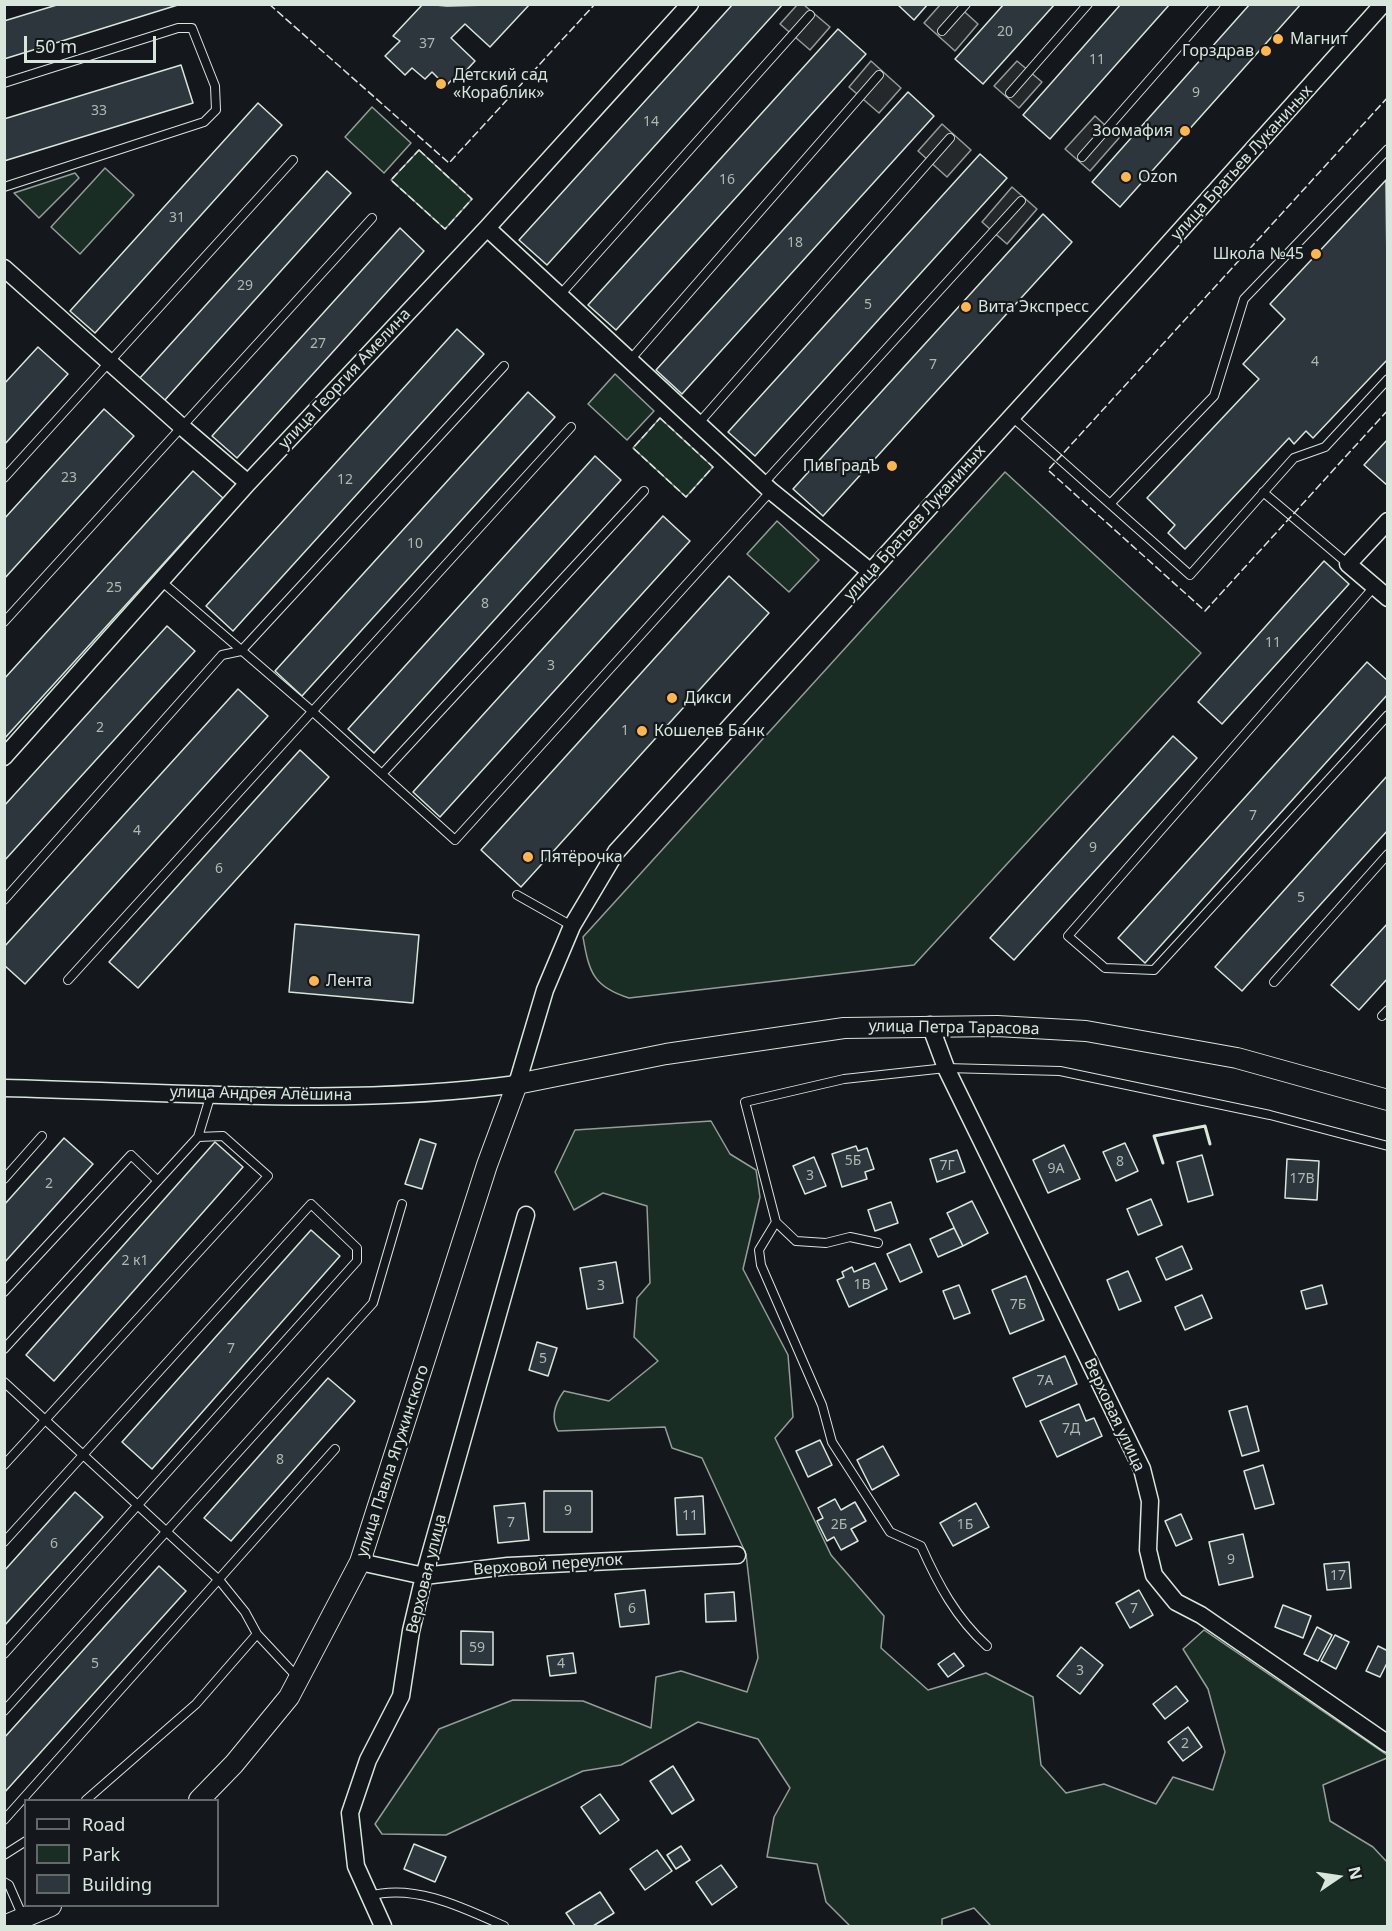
<!DOCTYPE html>
<meta charset="utf-8">
<style>
body{margin:0}
#map{position:relative;width:1392px;height:1931px;overflow:hidden;background:#14181c;font-family:"Noto Sans",sans-serif}
canvas{display:block}
.frame{position:absolute;inset:0;border:6px solid #d8e6dc;pointer-events:none}
.legend{position:absolute;left:24px;top:1799px;width:195px;height:108px;box-sizing:border-box;background:#14181c;border:2px solid #626a69;margin:0;padding:8px 10px;list-style:none;font-size:18px;color:#d8e6dc}
.legend li{display:flex;align-items:center;gap:12px;height:30px}
.legend b{width:30px;border:2px solid #626a69}
.north{position:absolute;left:1308px;top:1847px;width:60px;height:60px;-webkit-text-stroke:4px #14181c;paint-order:stroke;rotate:77deg;font-size:16px;font-weight:700;line-height:24px;text-align:center;color:#d8e6dc}
.north::after{content:'';display:block;margin:auto;width:21px;height:27px;background:#d8e6dc;clip-path:polygon(50% 0,100% 100%,50% 72%,0 100%)}
.scale{position:absolute;left:24px;top:36px;width:132px;height:27px;box-sizing:border-box;border:3px solid #d8e6dc;border-top:0;padding-left:8px;font-size:18px;line-height:21px;white-space:nowrap;color:#d8e6dc;-webkit-text-stroke:4px #14181c;paint-order:stroke}
</style>
<div id="map">
<canvas width="1392" height="1931"></canvas>
<div class="frame"></div>
<ul class="legend">
<li><b style="height:8px;background:#14181c"></b>Road</li>
<li><b style="height:16px;background:#1a2d24"></b>Park</li>
<li><b style="height:16px;background:#2c363c"></b>Building</li>
</ul>
<div class="north">N</div>
<div class="scale">50 m</div>
</div>
<script>
const ctx = document.querySelector('canvas').getContext('2d');
ctx.lineJoin = 'round';
function paint(path, color) { ctx.fillStyle = color; ctx.fill(path, 'evenodd'); }
function stroke(path, color, width, dash) { ctx.strokeStyle = color; ctx.lineWidth = width; ctx.lineCap = dash ? 'butt' : 'round'; ctx.setLineDash(dash || []); ctx.stroke(path); }
function write(font, color, halo, rows, align = 'center') {
  ctx.font = font + ' "Noto Sans",sans-serif'; ctx.lineWidth = 4.5; ctx.setLineDash([]); ctx.textBaseline = 'middle'; ctx.strokeStyle = halo; ctx.fillStyle = color; for (const [text, x, y, turn = 0] of rows) {
    ctx.save(); ctx.translate(x, y); ctx.rotate((+turn || 0) * Math.PI / 180); ctx.textAlign = isNaN(turn) ? turn : align; if (halo) ctx.strokeText(text, 0, 0); ctx.fillText(text, 0, 0); ctx.restore();
  }
}
const green = new Path2D(`
 M372 107 411 143 384 173 345 137Z
 M419 150 472 199 445 229 391 180Z
 M105 168 134 195 80 254 51 227Z
 M75 173 79 178 39 218 14 193Z
 M615 374 654 411 627 440 588 404Z
 M660 418 713 467 686 497 633 448Z
 M1005 472 1201 653 914 965 629 998C594 987 589 973 583 937Z
 M777 521 819 560 789 592 747 554Z
 M711 1121 730 1154 756 1170 760 1197 743 1269 788 1355 793 1417 775 1438 831 1555 884 1616 881 1648 928 1690 986 1673 1033 1697 1041 1765 1066 1793 1104 1784 1156 1804 1173 1777 1213 1790 1225 1752 1208 1689 1183 1649 1204 1630 1387 1755V1758L1323 1785 1330 1821 1373 1847 1387 1862V1926H991L974 1908 942 1919V1926H850L826 1902 817 1864 767 1857 774 1817 790 1788 758 1739 698 1722 621 1765 583 1771 446 1835 382 1834 375 1824 439 1729 513 1700 583 1701 651 1728 656 1677 681 1671 747 1692 758 1658 746 1554 702 1458 672 1448 665 1427 558 1431C550 1417 556 1402 564 1391L609 1401 658 1361 634 1337 637 1298 650 1283 647 1206 603 1193 574 1210 555 1172 575 1130Z`);
paint(green, '#1a2d24');
stroke(green, '#939e99', 1.5);
const parking = new Path2D(`
 M956 4 978 24 955 51 924 23 940 5Z
 M797 5H804L830 27 810 50 780 24Z
 M871 61 901 88 879 113 849 87Z
 M1017 61 1042 82 1019 108 994 86Z
 M1095 116 1119 138 1090 171 1065 149Z
 M942 124 971 150 947 177 918 151Z
 M1012 187 1037 209 1007 244 982 222Z`);
paint(parking, '#24282b');
stroke(parking, '#939e99', 1.5);
const building = new Path2D(`
 M60 4H181L4 59V21Z
 M423 4 447 6 530 4 490 47 465 24 451 38 475 61 461 76 458 73 446 86 432 72 425 79 412 68 405 75 385 56 400 41 393 36Z
 M733 4H783L547 265 519 240Z
 M897 4H928L914 20Z
 M1004 4H1055L983 84 955 59Z
 M1121 4H1170L1050 139 1023 115Z
 M1250 4H1301L1120 207 1092 182Z
 M838 29 866 54 616 330 588 305Z
 M181 65 193 103 4 161V119Z
 M908 92 934 116 682 394 656 370Z
 M258 103 282 125 95 333 70 311Z
 M980 154 1007 178 755 456 728 432Z
 M327 171 351 193 164 401 139 379Z
 M1386 180 1388 359 1313 438 1306 431 1294 444 1289 438 1185 549 1168 533 1175 525 1147 498 1259 379 1243 364 1285 319 1270 304Z
 M1043 214 1072 242 823 516 793 489Z
 M400 228 424 251 237 458 212 436Z
 M457 329 484 354 233 631 206 606Z
 M38 347 68 374 4 445V384Z
 M528 392 555 417 302 696 275 671Z
 M104 409 134 436 4 579V519Z
 M1388 439V486L1364 465Z
 M595 456 621 480 374 753 348 729Z
 M193 471 223 498 4 739V679Z
 M663 516 690 541 440 817 413 792Z
 M1324 561 1349 584 1222 724 1198 702Z
 M729 576 769 613 521 887 481 850Z
 M167 626 195 651 4 861V806Z
 M1367 662 1388 681V694L1145 963 1118 938Z
 M238 689 268 716 25 984 4 965V947Z
 M1173 736 1197 758 1014 960 990 938Z
 M300 750 329 777 138 988 109 962Z
 M1388 775V830L1242 991 1215 967Z
 M1388 923V978L1359 1010 1331 985Z
 M295 924 419 935 413 1003 289 992Z
 M64 1138 93 1164 4 1263V1205Z
 M420 1139 436 1144 422 1189 405 1184Z
 M215 1142 243 1167 54 1381 26 1355Z
 M1125 1143 1138 1171 1116 1181 1103 1152Z
 M1064 1145 1080 1179 1048 1193 1033 1160Z
 M856 1146 858 1151 867 1148 874 1169 865 1172 867 1179 842 1187 832 1154Z
 M957 1150 965 1172 937 1182 930 1159Z
 M1202 1155 1213 1195 1188 1202 1177 1162Z
 M814 1157 826 1186 805 1194 793 1166Z
 M1287 1159 1319 1161 1317 1200 1285 1198Z
 M1151 1199 1162 1225 1138 1235 1127 1209Z
 M972 1201 988 1233 963 1246 947 1213Z
 M891 1202 898 1223 875 1231 868 1210Z
 M954 1228 963 1246 938 1257 930 1239Z
 M311 1230 340 1256 152 1469 122 1442Z
 M910 1244 922 1272 900 1282 887 1254Z
 M1182 1246 1192 1269 1166 1280 1156 1258Z
 M616 1262 623 1303 587 1309 580 1268Z
 M875 1263 887 1289 849 1307 837 1280 844 1277 842 1272 852 1267 854 1272Z
 M1128 1271 1141 1301 1119 1310 1107 1280Z
 M1026 1276 1044 1320 1010 1334 992 1290Z
 M959 1285 970 1313 954 1319 943 1291Z
 M1322 1285 1327 1304 1306 1309 1301 1291Z
 M1202 1295 1212 1318 1185 1330 1175 1307Z
 M537 1342 557 1348 548 1376 529 1370Z
 M1065 1356 1077 1384 1026 1407 1013 1378Z
 M328 1378 355 1401 231 1541 204 1518Z
 M1079 1404 1086 1421 1094 1418 1102 1436 1057 1457 1040 1421Z
 M1247 1406 1259 1451 1242 1456 1229 1411Z
 M820 1440 832 1465 808 1477 796 1451Z
 M883 1446 899 1475 872 1490 857 1460Z
 M1263 1465 1274 1504 1255 1509 1244 1471Z
 M544 1491H592V1532H544Z
 M75 1492 103 1517 4 1626V1571Z
 M703 1496 705 1534 677 1535 675 1498Z
 M835 1499 841 1510 855 1502 866 1521 851 1529 858 1541 841 1550 834 1537 827 1541 817 1521 823 1518 818 1508Z
 M525 1503 529 1540 498 1543 494 1506Z
 M976 1503 989 1527 953 1546 940 1523Z
 M1181 1514 1192 1539 1176 1546 1165 1521Z
 M1243 1534 1253 1577 1219 1585 1209 1542Z
 M1349 1562 1351 1588 1327 1590 1324 1564Z
 M159 1566 186 1591 4 1793V1738Z
 M645 1590 649 1624 620 1627 615 1594Z
 M1139 1590 1153 1615 1130 1628 1116 1603Z
 M734 1592 736 1621 706 1622 705 1594Z
 M1283 1605 1311 1616 1303 1638 1275 1627Z
 M1317 1627 1332 1635 1318 1661 1304 1654Z
 M461 1631 493 1632V1665L461 1664Z
 M1335 1635 1349 1642 1336 1669 1321 1661Z
 M1378 1646 1388 1651V1661L1380 1677 1366 1671Z
 M1081 1647 1103 1665 1080 1694 1057 1676Z
 M573 1653 576 1673 550 1676 547 1656Z
 M954 1653 964 1666 948 1677 938 1664Z
 M1176 1686 1188 1701 1165 1719 1153 1704Z
 M1188 1727 1202 1747 1183 1761 1168 1742Z
 M673 1766 694 1800 672 1814 650 1781Z
 M600 1794 619 1820 600 1834 581 1807Z
 M414 1844 446 1857 435 1882 404 1869Z
 M681 1846 690 1860 676 1869 667 1855Z
 M657 1850 672 1871 645 1890 630 1869Z
 M721 1865 737 1887 712 1905 696 1882Z
 M600 1892 614 1913 593 1926H575L566 1913Z`);
paint(building, '#2c363c');
stroke(building, '#d8e6dc', 1.5);
const service = new Path2D(`
 M942 31 966 4
 M4 83 178 28H192L215 86 216 110 204 122 4 187
 M1010 93 1088 4
 M1082 157 1216 4
 M560 295 810 15
 M630 360 879 75
 M1011 416 1190 575 1294 458 1325 447 1388 379
 M698 424 950 138
 M4 478 293 160
 M763 484 1021 201
 M1263 492 1348 564
 M1110 504 1214 396 1244 299 1388 149
 M161 581 312 711 455 840 771 491
 M1374 587 1068 936 1105 968 1154 970 1388 715
 M4 622 372 218
 M382 774 644 491
 M517 895 572 926
 M4 900 222 655 241 651 504 366
 M68 980 571 427
 M1274 982 1388 854
 M1382 1016 1388 1010
 M4 1179 42 1136
 M776 1222 759 1250 761 1265 822 1405 832 1442 890 1532 921 1546C938 1584 956 1618 987 1646
 M878 1243 850 1237 826 1243 796 1241 776 1222 745 1102 844 1079 946 1068 1060 1071 1270 1115 1388 1146
 M4 1292 131 1155 158 1181
 M4 1349 198 1137 211 1094
 M4 1382 220 1581 245 1612 257 1634 196 1704 86 1800
 M4 1465 268 1176 223 1136 198 1137
 M4 1542 311 1204 357 1248V1261L4 1654
 M257 1634 299 1679
 M4 1711 373 1303 402 1204
 M4 1820 335 1449
 M4 1855 26 1841
 M4 1882 9 1885 23 1917
 M369 1896C414 1883 464 1908 504 1926`);
const minor = new Path2D(`
 M487 228 771 491 871 572
 M4 268 181 426 248 483
 M1388 521 1348 564 1388 598
 M4 757 248 483 487 228 690 4
 M930 1025 946 1068 1142 1469 1150 1501 1148 1550 1154 1575 1176 1602 1201 1615 1388 1744
 M4 1088C175 1092 348 1107 517 1084L545 990 572 926 616 852 1145 270 1383 4
 M360 1562 424 1576 508 1566 737 1555
 M383 1926 356 1866 350 1813 368 1760 401 1696 411 1631 424 1576 526 1215`);
const tertiary = new Path2D(`
 M199 1800 234 1764 289 1697 360 1562 487 1165 517 1084 666 1054 844 1028 997 1026 1086 1031 1237 1058 1388 1100
 M4 1926 51 1906`);
stroke(service, '#d8e6dc', 10);
stroke(minor, '#d8e6dc', 19);
stroke(tertiary, '#d8e6dc', 22);
stroke(service, '#14181c', 8);
stroke(minor, '#14181c', 16);
stroke(tertiary, '#14181c', 20);
stroke(new Path2D(`
 M269 4 449 163 595 4
 M1388 97 1048 470 1205 611 1388 410
 M419 150 472 199 445 229 391 180Z
 M660 418 713 467 686 497 633 448Z`), '#d8e6dc', 1.5, [8, 3]);
stroke(new Path2D(`
 M1163 1163 1154 1136 1205 1126 1210 1144`), '#d8e6dc', 3);
for (const [x, y, r, color] of [
 [1278,39,6,"#ffb74d"],
 [1266,51,6,"#ffb74d"],
 [441,84,6,"#ffb74d"],
 [1185,131,6,"#ffb74d"],
 [1126,177,6,"#ffb74d"],
 [1316,254,6,"#ffb74d"],
 [966,307,6,"#ffb74d"],
 [892,466,6,"#ffb74d"],
 [672,698,6,"#ffb74d"],
 [642,731,6,"#ffb74d"],
 [528,857,6,"#ffb74d"],
 [314,981,6,"#ffb74d"]
]) { const dot = new Path2D(); dot.arc(x, y, r, 0, 2 * Math.PI); ctx.fillStyle = color; ctx.fill(dot); stroke(dot, '#14181c', 2); }
write('14px', '#adbab4', null, [
 ["20",1005,32],
 ["37",427,44],
 ["11",1097,60],
 ["9",1196,93],
 ["33",99,111],
 ["14",651,122],
 ["16",727,180],
 ["31",177,218],
 ["18",795,243],
 ["29",245,286],
 ["5",868,305],
 ["27",318,344],
 ["4",1315,362],
 ["7",933,365],
 ["23",69,478],
 ["12",345,480],
 ["10",415,544],
 ["25",114,588],
 ["8",485,604],
 ["11",1273,643],
 ["3",551,666],
 ["2",100,728],
 ["1",625,731],
 ["7",1253,816],
 ["4",137,831],
 ["9",1093,848],
 ["6",219,869],
 ["5",1301,898],
 ["5Б",853,1161],
 ["8",1120,1162],
 ["7Г",947,1166],
 ["9А",1056,1169],
 ["3",810,1176],
 ["17В",1302,1179],
 ["2",49,1184],
 ["2 к1",135,1261],
 ["1В",862,1285],
 ["3",601,1286],
 ["7Б",1018,1305],
 ["7",231,1349],
 ["5",543,1359],
 ["7А",1045,1381],
 ["7Д",1071,1429],
 ["8",280,1460],
 ["9",568,1511],
 ["11",690,1516],
 ["7",511,1523],
 ["2Б",839,1525],
 ["1Б",965,1525],
 ["6",54,1544],
 ["9",1231,1560],
 ["17",1338,1576],
 ["6",632,1609],
 ["7",1134,1609],
 ["59",477,1648],
 ["5",95,1664],
 ["4",561,1664],
 ["3",1080,1671],
 ["2",1185,1744]
]);
write('16px', '#d8e6dc', '#14181c', [
 ["Магнит",1290,39],
 ["Горздрав",1254,51,"right"],
 ["Детский сад",453,75],
 ["«Кораблик»",453,93],
 ["Зоомафия",1173,131,"right"],
 ["Ozon",1138,177],
 ["Школа №45",1304,254,"right"],
 ["Вита Экспресс",978,307],
 ["ПивГрадЪ",880,466,"right"],
 ["Дикси",684,698],
 ["Кошелев Банк",654,731],
 ["Пятёрочка",540,857],
 ["Лента",326,981]
], 'left');
write('16px', '#d8e6dc', '#14181c', [
 ["улица Братьев Луканиных",1242,163,-48],
 ["улица Георгия Амелина",345,379,-47],
 ["улица Братьев Луканиных",915,523,-48],
 ["улица Петра Тарасова",954,1028,1],
 ["улица Андрея Алёшина",261,1094,1],
 ["Верховая улица",1114,1415,65],
 ["улица Павла Ягужинского",393,1461,-72],
 ["Верховой переулок",548,1565,-4],
 ["Верховая улица",427,1574,-76]
]);
</script>
